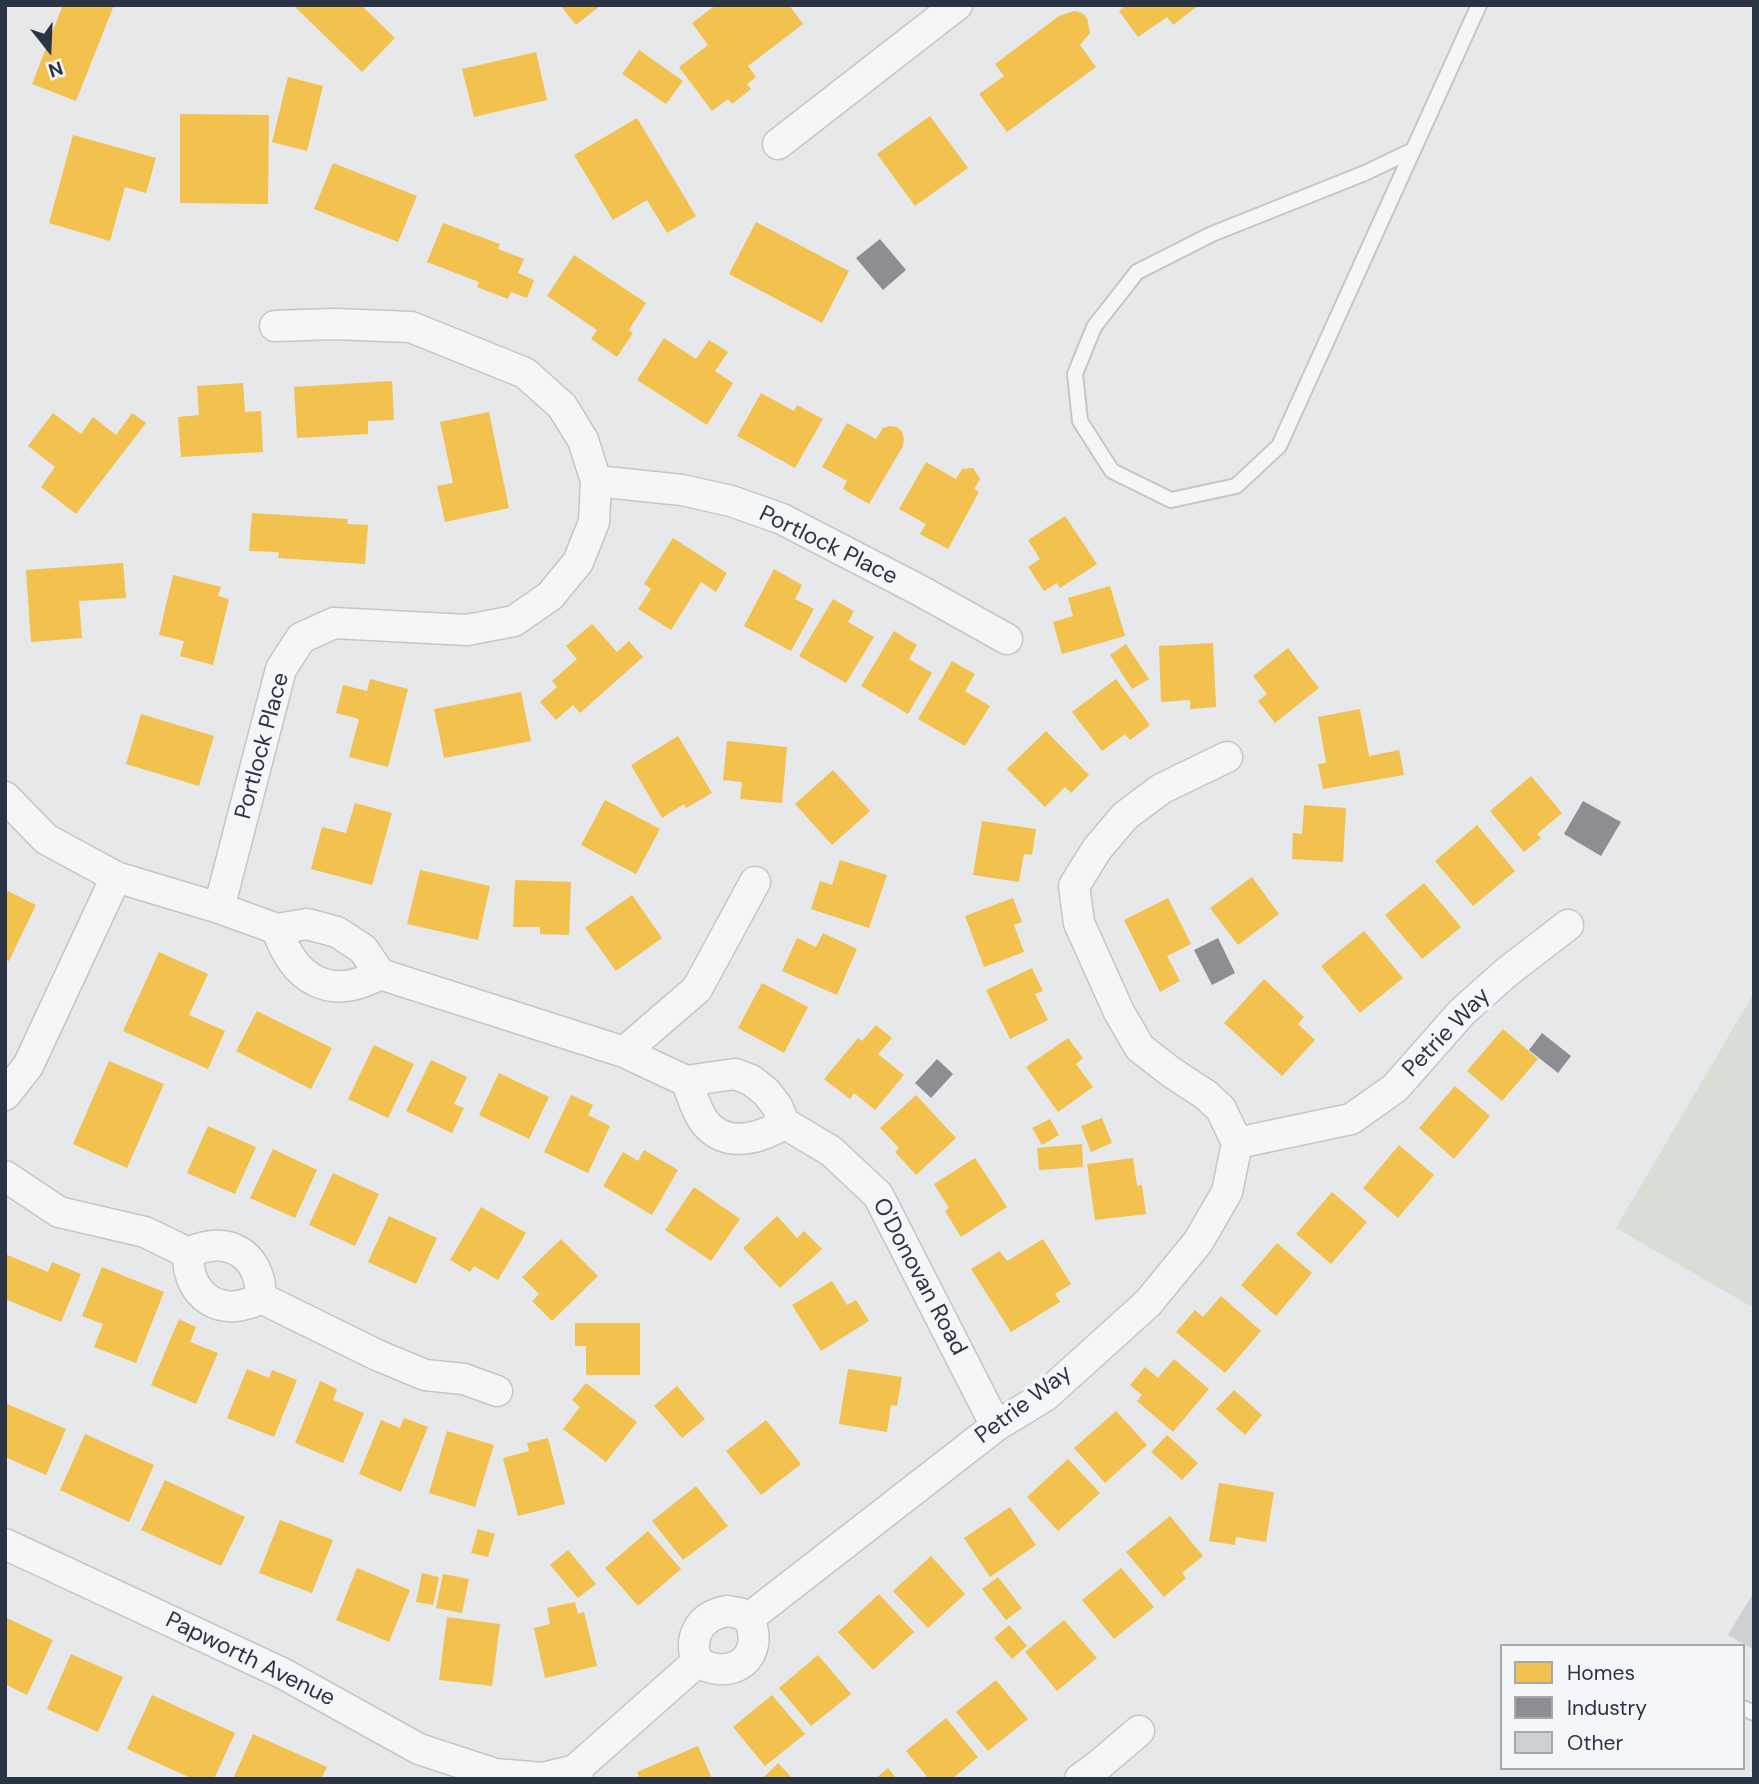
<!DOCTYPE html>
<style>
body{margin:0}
#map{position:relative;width:1759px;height:1784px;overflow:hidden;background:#e6e8ea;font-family:"DM Sans",sans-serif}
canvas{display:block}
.frame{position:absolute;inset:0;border:7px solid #2b3445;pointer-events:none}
.legend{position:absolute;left:1500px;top:1644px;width:245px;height:126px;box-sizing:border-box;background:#f4f6f9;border:2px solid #a4a8b1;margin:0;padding:9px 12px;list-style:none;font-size:21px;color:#2b3445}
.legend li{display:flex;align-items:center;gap:14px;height:35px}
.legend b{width:35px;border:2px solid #a4a8b1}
.north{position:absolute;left:14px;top:14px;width:70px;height:70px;-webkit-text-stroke:5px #f4f6f9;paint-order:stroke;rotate:162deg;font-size:19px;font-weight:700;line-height:28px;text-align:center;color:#2b3445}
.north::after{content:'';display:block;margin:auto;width:24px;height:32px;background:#2b3445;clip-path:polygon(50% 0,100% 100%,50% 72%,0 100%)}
</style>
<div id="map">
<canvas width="1759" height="1784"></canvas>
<div class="frame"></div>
<ul class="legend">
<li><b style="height:19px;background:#f2c14e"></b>Homes</li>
<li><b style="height:19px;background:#8d8d92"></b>Industry</li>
<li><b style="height:19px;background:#ced0d3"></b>Other</li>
</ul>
<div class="north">N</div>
</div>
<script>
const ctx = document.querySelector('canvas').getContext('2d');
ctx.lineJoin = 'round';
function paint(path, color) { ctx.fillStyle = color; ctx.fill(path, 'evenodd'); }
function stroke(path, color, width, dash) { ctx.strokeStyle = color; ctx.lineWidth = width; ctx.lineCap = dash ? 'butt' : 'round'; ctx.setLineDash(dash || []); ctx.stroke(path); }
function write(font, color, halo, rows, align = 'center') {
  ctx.font = font + ' "DM Sans",sans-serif'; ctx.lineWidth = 7; ctx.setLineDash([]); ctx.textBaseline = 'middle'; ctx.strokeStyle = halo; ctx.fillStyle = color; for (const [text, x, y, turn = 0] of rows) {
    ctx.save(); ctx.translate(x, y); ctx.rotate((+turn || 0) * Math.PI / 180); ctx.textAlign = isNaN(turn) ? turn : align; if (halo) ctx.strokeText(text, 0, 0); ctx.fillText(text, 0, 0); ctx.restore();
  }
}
paint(new Path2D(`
 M1754 993V1308L1616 1228Z`), '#d6ded6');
paint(new Path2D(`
 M63 5H114L76 101 32 84Z
 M293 5H361L395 38 362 72Z
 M560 5H601L576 25Z
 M716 5H789L803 24 748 66 756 77 747 84 751 89 732 104 728 99 712 111 679 67 708 45 692 23Z
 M1126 5H1199L1173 25 1167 17 1138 37 1119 11Z
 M1074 11 1082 13 1087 18 1090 33 1080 45 1096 67 1007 132 979 94 1004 76 995 64 1059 16Z
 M639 50 683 81 666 104 622 74Z
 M536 52 547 100 474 117 462 69Z
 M288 77 323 86 307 151 272 142Z
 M180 114 269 115 268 204 180 203Z
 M930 116 968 168 915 206 877 154Z
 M637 118 696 216 667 233 647 200 613 220 574 155Z
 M73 135 156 158 146 193 125 187 110 241 49 223Z
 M333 163 417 196 398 242 314 209Z
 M756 222 849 271 822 323 729 274Z
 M443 223 500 244 498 249 524 259 518 273 534 280 527 298 511 292 508 299 477 287 479 282 427 262Z
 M574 255 646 303 629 330 633 333 617 357 591 339 597 330 547 296Z
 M664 338 696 359 709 340 728 352 715 371 733 383 707 425 637 380Z
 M392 381 394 420 368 421V434L297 438 294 387Z
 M243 383 245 412 261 411 263 452 181 457 178 417 199 415 197 386Z
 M761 393 794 411 797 405 823 419 795 468 737 436Z
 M489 412 509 508 445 522 437 486 453 483 440 422Z
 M53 413 81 434 93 417 116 435 132 413 146 423 76 514 41 487 55 467 28 446Z
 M847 423 876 439 883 428 890 426 897 427 902 432 904 439 903 446 869 504 843 489 847 481 822 467Z
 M926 462 956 479 962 469 973 468 980 479 974 489 979 492 948 549 920 534 926 524 899 509Z
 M252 513 348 519 347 524 368 525 365 564 278 558 279 552 249 551Z
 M1065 516 1097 564 1060 588 1057 583 1044 591 1028 567 1040 559 1028 540Z
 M673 538 727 573 716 592 701 582 671 630 638 609 651 589 644 584Z
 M123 563 126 598 79 601 82 638 31 642 26 570Z
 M774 569 802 585 795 599 814 609 791 651 744 626Z
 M173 575 221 587 218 596 229 599 213 665 180 656 184 641 159 635Z
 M1110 586 1125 636 1062 654 1053 622 1073 616 1068 598Z
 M833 599 854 611 848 622 874 637 846 683 799 656Z
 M592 624 617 652 629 641 643 657 580 713 573 705 556 720 540 702 557 687 552 681 577 659 566 646Z
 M894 631 917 645 909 659 932 673 908 714 861 686Z
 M1213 643 1216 707 1190 709V700L1161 702 1159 646Z
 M1126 644 1149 679 1132 689 1110 655Z
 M1288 648 1319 688 1275 723 1258 701 1267 694 1253 676Z
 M952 661 975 674 965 691 990 706 965 746 918 719Z
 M370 679 408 689 388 767 349 757 359 719 336 713 343 685 367 691Z
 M1116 679 1150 725 1130 740 1125 734 1102 751 1072 712Z
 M521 692 531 741 444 758 434 709Z
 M1360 709 1369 756 1399 750 1404 775 1323 789 1318 764 1326 763 1318 717Z
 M141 714 214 736 199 786 126 764Z
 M1046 731 1089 775 1071 793 1065 787 1045 807 1007 769Z
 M678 736 712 793 686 808 684 804 662 818 631 765Z
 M727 741 787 747 782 803 740 799 742 782 723 780Z
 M833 770 870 811 832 845 795 804Z
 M1531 776 1562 813 1537 834 1541 838 1524 852 1490 811Z
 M605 800 660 829 636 874 581 845Z
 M355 803 392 813 372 885 311 869 322 827 346 833Z
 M1304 805 1346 808 1343 862 1292 859 1293 833 1302 834Z
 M982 821 1036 829 1032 855 1024 854 1019 882 973 875Z
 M1477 825 1515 871 1473 906 1435 861Z
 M840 860 887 875 869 928 811 909 820 881 832 885Z
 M420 870 490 886 478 940 407 924Z
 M1252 877 1279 914 1238 945 1210 908Z
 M515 880 571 882 569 935 540 934V927H513Z
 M1424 883 1461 927 1422 959 1385 915Z
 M8 891 36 905 9 961 5 959V896Z
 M632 895 662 938 616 971 585 928Z
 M1013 898 1022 922 1014 925 1024 952 984 967 965 916Z
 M1168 898 1191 944 1167 956 1180 981 1160 992 1124 920Z
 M1364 931 1403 978 1360 1013 1321 966Z
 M823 933 857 949 837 995 782 971 797 938 816 947Z
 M159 952 208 974 189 1015 225 1031 208 1069 123 1031Z
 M1032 968 1043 991 1035 994 1048 1020 1010 1039 986 990Z
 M1264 979 1304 1017 1298 1024 1315 1040 1282 1076 1224 1023Z
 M762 983 808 1007 784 1053 738 1028Z
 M257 1011 332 1048 311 1089 236 1051Z
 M876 1025 892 1038 878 1054 904 1075 875 1110 854 1093 850 1099 824 1079 858 1038 862 1041Z
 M1503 1029 1538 1059 1502 1101 1467 1071Z
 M1068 1038 1083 1058 1076 1064 1093 1087 1058 1112 1026 1067Z
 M374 1045 414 1064 388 1118 348 1099Z
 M431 1060 467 1077 454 1104 464 1108 452 1133 406 1111Z
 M109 1061 164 1084 127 1168 73 1144Z
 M499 1073 549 1097 529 1139 479 1115Z
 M1455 1086 1490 1116 1454 1159 1419 1128Z
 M571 1095 593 1105 588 1115 610 1126 588 1173 544 1152Z
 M916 1095 956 1138 916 1175 895 1152 899 1148 880 1128Z
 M1102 1118 1112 1143 1091 1152 1081 1126Z
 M1050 1119 1059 1135 1042 1145 1032 1128Z
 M208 1126 256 1147 235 1194 187 1173Z
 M1082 1144 1083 1167 1039 1170 1037 1148Z
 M1399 1145 1434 1175 1398 1218 1363 1188Z
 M273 1149 317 1170 295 1218 250 1198Z
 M644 1150 678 1170 652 1215 603 1186 623 1152 638 1161Z
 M975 1158 1007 1207 961 1237 945 1211 949 1208 934 1184Z
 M1133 1158 1137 1186 1142 1185 1146 1214 1095 1220 1087 1164Z
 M333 1173 379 1194 355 1246 309 1225Z
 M694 1187 740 1219 711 1261 665 1230Z
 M1332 1192 1367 1222 1331 1264 1296 1234Z
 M481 1207 526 1233 498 1280 474 1266 470 1272 450 1260Z
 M389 1216 437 1238 416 1284 368 1262Z
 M777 1216 797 1238 804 1231 822 1249 780 1288 743 1248Z
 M561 1239 598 1276 552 1321 532 1301 539 1294 522 1277Z
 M1043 1239 1071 1284 1055 1294 1060 1302 1011 1332 971 1269 1000 1251 1007 1261Z
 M1277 1243 1312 1273 1276 1316 1241 1285Z
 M5 1254 48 1272 52 1262 81 1274 61 1322 5 1299Z
 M102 1267 164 1292 136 1363 94 1347 103 1324 82 1316Z
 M832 1281 847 1305 856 1300 869 1321 821 1351 792 1305Z
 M1221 1296 1261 1331 1225 1373 1176 1332 1195 1310 1203 1317Z
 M179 1319 196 1327 190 1342 218 1353 196 1404 151 1385Z
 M575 1323H640V1375H586V1346H575Z
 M1174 1359 1209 1389 1173 1432 1137 1401 1142 1395 1130 1385 1145 1367 1158 1378Z
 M247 1369 269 1378 272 1370 297 1380 274 1437 227 1418Z
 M848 1369 902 1377 897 1406 891 1405 887 1432 839 1424Z
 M320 1381 337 1389 333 1400 364 1413 343 1463 295 1443Z
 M586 1383 637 1422 606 1462 563 1429 580 1407 572 1400Z
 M677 1386 705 1419 682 1438 654 1406Z
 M1234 1390 1262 1415 1245 1435 1216 1409Z
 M5 1403 66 1429 46 1475 5 1457Z
 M1116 1411 1147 1445 1105 1483 1074 1448Z
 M404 1418 428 1427 401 1492 359 1474 381 1420 400 1428Z
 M766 1420 801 1464 761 1495 726 1451Z
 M447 1431 494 1445 475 1507 429 1493Z
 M85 1434 154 1465 129 1522 60 1490Z
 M1167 1435 1198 1463 1182 1480 1151 1452Z
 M548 1438 565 1504 518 1516 503 1458 529 1451 527 1443Z
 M1068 1459 1100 1493 1058 1531 1027 1497Z
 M165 1480 245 1517 221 1566 141 1530Z
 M1219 1483 1274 1492 1266 1542 1236 1537 1235 1545 1209 1541Z
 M696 1486 728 1526 683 1560 652 1521Z
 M1010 1507 1036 1545 990 1577 964 1538Z
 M1170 1516 1203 1556 1182 1573 1186 1578 1164 1597 1126 1552Z
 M280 1520 333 1540 312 1593 259 1573Z
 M478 1529 495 1534 488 1557 471 1553Z
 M648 1531 681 1569 638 1606 605 1568Z
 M568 1550 596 1584 578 1598 550 1565Z
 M931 1556 965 1594 928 1628 893 1591Z
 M357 1568 410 1590 389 1642 336 1620Z
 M1121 1568 1154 1607 1114 1639 1082 1600Z
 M422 1573 439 1577 433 1605 416 1602Z
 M443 1574 469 1579 462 1613 436 1608Z
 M998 1577 1022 1608 1006 1620 982 1589Z
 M879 1594 914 1632 873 1670 838 1632Z
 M575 1602 578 1614 584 1612 597 1666 545 1678 534 1628 550 1624 547 1608Z
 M5 1617 53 1640 27 1695 5 1684Z
 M447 1617 500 1624 492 1686 439 1680Z
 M1064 1620 1097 1658 1057 1691 1025 1652Z
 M1009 1625 1027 1646 1012 1659 994 1638Z
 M71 1654 123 1677 98 1732 47 1709Z
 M818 1655 851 1694 811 1726 779 1688Z
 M996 1680 1028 1719 988 1751 956 1712Z
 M152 1695 235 1733 214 1779H193L127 1749Z
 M772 1695 805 1734 765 1766 733 1727Z
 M946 1718 978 1757 952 1779H929L906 1751Z
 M253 1734 327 1767 321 1779H233Z
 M698 1746 712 1779H640L637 1772Z
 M778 1763 793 1779H762Z
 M888 1768 897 1779H875Z`), '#f2c14e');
paint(new Path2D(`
 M880 239 906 270 883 290 856 258Z
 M1583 801 1621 822 1601 856 1564 834Z
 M1218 938 1235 973 1212 985 1194 950Z
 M1542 1033 1571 1056 1558 1073 1529 1050Z
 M937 1059 953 1074 931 1098 915 1083Z`), '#8d8d92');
paint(new Path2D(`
 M1754 1592V1650L1728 1635Z`), '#ced0d3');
const lane = new Path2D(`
 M1413 150 1365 173 1212 234 1137 272 1094 327 1075 374 1080 421 1112 471 1171 500 1236 486 1279 446 1479 5
 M1743 1708 1754 1713`);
const street = new Path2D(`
 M778 144 957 5
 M596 481 682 490 731 501 782 519 919 590 1007 639
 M1227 757 1161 789 1125 816 1097 849 1074 886 1079 923 1119 1012 1140 1048 1171 1072 1206 1095 1221 1109 1237 1143
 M5 797 46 839 116 877 219 908 277 929 307 924 337 932 363 949 380 974 624 1052 686 1081 735 1074 751 1080 766 1092 777 1106 784 1123 831 1151 878 1195 996 1426
 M219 908 281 669 301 638 334 623 467 630 514 621 550 596 578 562 594 522 596 481 583 440 562 406 525 373 411 327 334 324 275 326
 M277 929C294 980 330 1002 380 974
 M624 1052 697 989 755 882
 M686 1081C692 1094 697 1115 708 1126 729 1148 763 1138 784 1123
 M5 1095 28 1066 116 877
 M5 1176 59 1212 145 1232 188 1253
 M188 1253C187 1298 222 1319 261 1298
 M188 1253C227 1234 261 1253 261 1298
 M261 1298 377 1355 425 1375 464 1379 497 1391
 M5 1544 282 1673 419 1749 495 1774 543 1778 575 1770 578 1779
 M727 1611 739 1613 749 1618C766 1658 732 1682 697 1662 688 1636 700 1616 727 1611Z
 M749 1618 996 1426 1045 1396 1148 1303 1198 1242 1227 1192 1237 1143 1351 1119 1395 1088 1462 1012 1507 972 1568 925
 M575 1770 697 1662
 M1080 1779 1099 1765 1139 1731`);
stroke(lane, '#c4c6c8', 18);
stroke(street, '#c4c6c8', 33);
stroke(lane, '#f5f6f7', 14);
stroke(street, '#f5f6f7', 30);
write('23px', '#2b3445', '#f4f6f9', [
 ["Portlock Place",828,546,26],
 ["Portlock Place",263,746,-75],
 ["Petrie Way",1447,1033,-46],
 ["O'Donovan Road",919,1277,62],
 ["Petrie Way",1024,1405,-37],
 ["Papworth Avenue",250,1660,26]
]);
</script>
